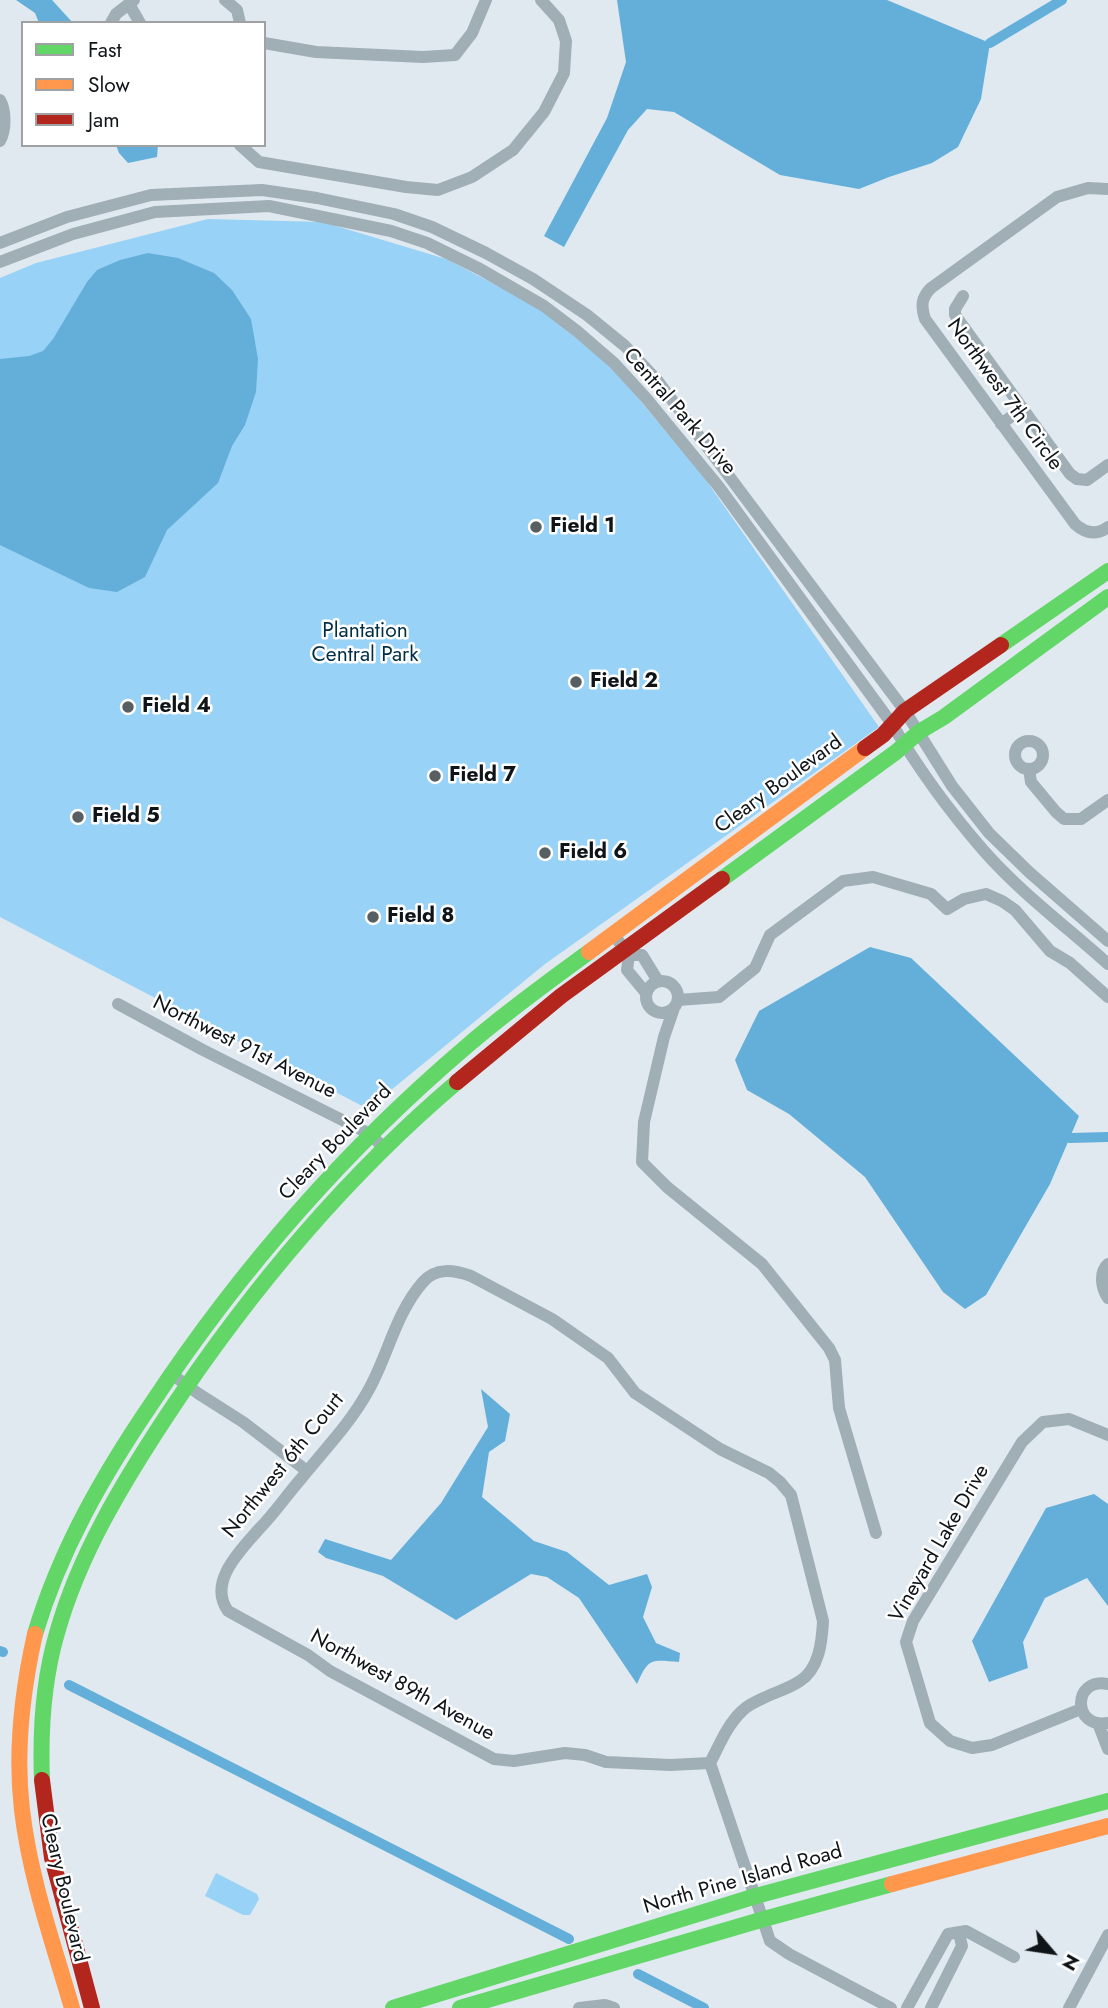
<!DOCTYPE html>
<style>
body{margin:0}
#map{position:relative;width:1108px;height:2008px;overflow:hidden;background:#e0e9f0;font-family:Jost,sans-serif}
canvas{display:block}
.legend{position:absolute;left:21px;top:21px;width:245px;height:126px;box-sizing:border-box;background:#fff;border:2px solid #9fa1a2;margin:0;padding:9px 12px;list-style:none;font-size:21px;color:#0e1417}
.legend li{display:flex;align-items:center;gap:14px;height:35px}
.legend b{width:35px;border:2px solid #9fa1a2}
.north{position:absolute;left:1017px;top:1917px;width:70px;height:70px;-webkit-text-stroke:5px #fff;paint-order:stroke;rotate:119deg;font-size:19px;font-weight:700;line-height:28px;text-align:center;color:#0e1417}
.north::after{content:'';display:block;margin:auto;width:24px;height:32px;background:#0e1417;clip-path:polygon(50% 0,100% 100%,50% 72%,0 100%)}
</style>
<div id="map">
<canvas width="1108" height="2008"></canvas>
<ul class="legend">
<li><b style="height:9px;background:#63d668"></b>Fast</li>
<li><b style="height:9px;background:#ff974d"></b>Slow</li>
<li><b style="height:9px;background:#b3261e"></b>Jam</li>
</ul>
<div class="north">N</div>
</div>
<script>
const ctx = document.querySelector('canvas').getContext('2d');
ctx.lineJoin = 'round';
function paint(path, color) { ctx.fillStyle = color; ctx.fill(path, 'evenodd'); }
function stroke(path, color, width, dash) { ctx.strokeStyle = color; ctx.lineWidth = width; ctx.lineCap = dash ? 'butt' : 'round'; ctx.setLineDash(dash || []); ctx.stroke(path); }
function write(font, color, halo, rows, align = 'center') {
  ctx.font = font + ' Jost,sans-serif'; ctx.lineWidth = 5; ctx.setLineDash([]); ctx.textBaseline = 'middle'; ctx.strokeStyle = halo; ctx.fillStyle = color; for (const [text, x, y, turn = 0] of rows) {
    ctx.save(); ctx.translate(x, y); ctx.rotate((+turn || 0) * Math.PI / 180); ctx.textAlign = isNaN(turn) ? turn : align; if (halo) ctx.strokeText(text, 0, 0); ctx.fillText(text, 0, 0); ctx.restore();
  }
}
paint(new Path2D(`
 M208 219 323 222 446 259 537 306 612 367 703 476 879 727 545 964 368 1109 0 917V278L36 263Z
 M216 1873 257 1894 259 1899 250 1915H243L205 1896Z`), '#98d2f7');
paint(new Path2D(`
 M16 0H52L73 23H39L35 13Z
 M617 0H887L990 43 981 99 958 147 932 163 889 177 859 189 780 175 674 112 647 109 628 130 564 247 544 236 607 118 626 62Z
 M116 145H158L157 157 128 163 119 153Z
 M148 253 178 258 214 273 232 290 251 319 258 359 256 392 245 425 232 446 218 483 167 530 145 577 117 592 89 588 0 545V359L29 356 43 351 53 339 87 282 97 270 120 260Z
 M870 947 911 958 1079 1116 1050 1184 986 1295 965 1309 943 1292 865 1177 789 1114 747 1090 735 1060 759 1011Z
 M481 1389 510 1414 505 1441 489 1452 482 1497 534 1541 567 1552 609 1585 647 1574 652 1587 643 1617 656 1643 680 1653 679 1662C651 1660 649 1657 637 1684L579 1598 547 1577 531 1574 456 1620 383 1576 326 1558 318 1552 325 1539 391 1560 441 1503 488 1427Z
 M1094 1494 1108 1504V1606L1087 1578 1045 1598 1023 1642 1028 1668 989 1682 972 1641 1046 1508Z`), '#63afda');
stroke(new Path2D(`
 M990 43 1062 0
 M1070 1138 1108 1137
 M0 1651 3 1652
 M69 1685 569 1939
 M638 1974 704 2008`), '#63afda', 10);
stroke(new Path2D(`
 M225 0 237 10 240 23
 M129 4 140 23
 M111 23 116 14 134 0
 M264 43 316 52 423 57 455 55 472 33 486 0
 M0 100C6 110 6 130 0 141
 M240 145 259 162 406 187 438 190 472 177 513 150 544 112 564 73 566 41 559 20 541 0
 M1108 189 1088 188 1057 197 931 288C921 298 921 306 925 319L1075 524C1085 533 1096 536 1108 527
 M0 243 67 217 151 195 262 190 317 198 394 214 432 227 486 253 533 279 587 315 625 346 657 380 905 711 952 786 989 833 1029 872 1108 941
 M0 262 73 234 155 212 269 206 391 231 427 243 480 269 544 306 577 331 614 363 646 398 719 487 892 724C918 768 950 812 984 851 1021 893 1067 927 1108 964
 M963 296 955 309V315L1070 474 1077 479 1087 480 1108 465
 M1001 424 1023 408
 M1015 755a14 14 0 1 1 28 0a14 14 0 1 1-28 0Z
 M1029 769 1031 782 1056 812 1064 819H1081L1108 800
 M613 934 629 955 627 970 646 993
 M629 955H642L658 981
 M646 997a16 16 0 1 1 32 0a16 16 0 1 1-32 0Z
 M678 1000 719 997 755 968 770 935 843 881 873 877 931 894 947 909 964 899 986 894 1002 901 1015 910 1050 951 1070 963 1108 997
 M118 1004 203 1050 370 1134 385 1149
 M674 1008 664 1037 644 1122 642 1162 667 1187 762 1264 829 1348 835 1360 839 1408 876 1533
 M1108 1264C1099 1272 1101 1288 1108 1298
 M170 1373 199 1394 243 1422 307 1471
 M1108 1684C1072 1677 1072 1729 1108 1723
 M1081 1709 992 1745 972 1748 950 1741 930 1723 906 1642 913 1621 1022 1442 1043 1422 1069 1419 1108 1435
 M1098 1723 1108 1749
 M710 1763C719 1746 727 1725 742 1711 750 1703 760 1700 770 1695 780 1691 791 1687 800 1681 819 1669 822 1642 823 1621L791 1495 780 1482 769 1473 720 1449 635 1393 608 1358 552 1319 471 1276C454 1270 436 1267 423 1282 395 1314 388 1356 368 1391 350 1424 323 1451 300 1480 286 1496 274 1514 259 1529 241 1550 207 1582 228 1611L308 1655 330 1671 494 1759 514 1761 565 1753 585 1755 606 1762 670 1765 710 1763 770 1941 789 1954 891 2008
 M579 2008 605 2005 614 2008
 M907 2008 948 1934 966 1931 1014 1957
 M931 2008 962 1946 959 1933
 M1069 2008 1108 1935`), '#a0aeb6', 12);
stroke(new Path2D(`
 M1001 645 1108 571
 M722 879 896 752 919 732 944 717 1108 597
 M35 1634C60 1550 103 1475 152 1403 240 1270 346 1149 467 1046 506 1012 548 982 589 952
 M42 1780C40 1730 43 1681 57 1633 79 1555 122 1484 166 1417 248 1293 344 1178 457 1082
 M393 2008 756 1896 1108 1801
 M460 2008 764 1919 892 1884`), '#63d668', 16);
stroke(new Path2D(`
 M589 952 865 748
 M35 1634C22 1692 15 1751 22 1810 30 1878 53 1943 72 2008
 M892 1884 1108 1826`), '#ff974d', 16);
stroke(new Path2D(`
 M865 748 883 735 905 711 1001 645
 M457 1082 561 996 722 879
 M42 1780 52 1858 92 2008`), '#b3261e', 16);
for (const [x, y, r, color] of [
 [536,527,7,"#585f63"],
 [576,682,7,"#585f63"],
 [128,707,7,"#585f63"],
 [435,776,7,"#585f63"],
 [78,817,7,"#585f63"],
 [545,853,7,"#585f63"],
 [373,917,7,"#585f63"]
]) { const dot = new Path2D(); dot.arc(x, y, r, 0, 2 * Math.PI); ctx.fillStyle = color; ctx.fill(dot); stroke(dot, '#fff', 2.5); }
write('21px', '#0e1417', '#fff', [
 ["Northwest 7th Circle",1004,395,54],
 ["Central Park Drive",679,412,49],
 ["Cleary Boulevard",779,785,-36],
 ["Northwest 91st Avenue",244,1048,27],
 ["Cleary Boulevard",336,1143,-46],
 ["Northwest 6th Court",284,1466,-51],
 ["Vineyard Lake Drive",940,1544,-60],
 ["Northwest 89th Avenue",402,1686,29],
 ["North Pine Island Road",743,1880,-16],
 ["Cleary Boulevard",63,1888,77]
]);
write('bold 21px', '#0e1417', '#fff', [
 ["Field 1",550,527],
 ["Field 2",590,682],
 ["Field 4",142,707],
 ["Field 7",449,776],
 ["Field 5",92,817],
 ["Field 6",559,853],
 ["Field 8",387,917]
], 'left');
write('21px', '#012e46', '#fff', [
 ["Plantation",365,632],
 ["Central Park",365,656]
]);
</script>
